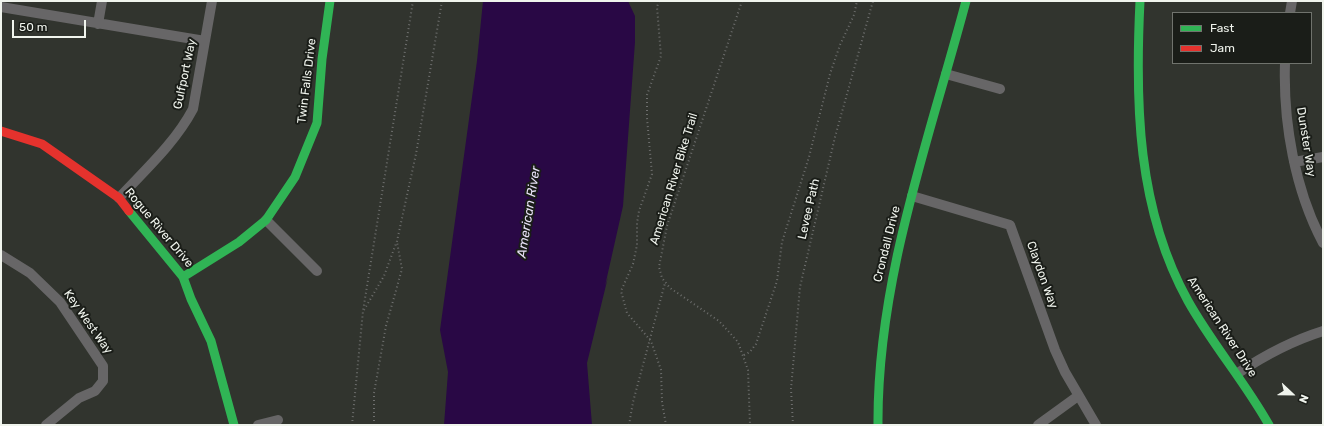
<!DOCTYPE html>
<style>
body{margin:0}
#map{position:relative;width:1324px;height:426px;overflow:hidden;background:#31342e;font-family:Rubik,sans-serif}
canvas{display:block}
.frame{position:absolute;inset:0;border:2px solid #f0f4ed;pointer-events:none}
.legend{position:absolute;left:1172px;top:12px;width:140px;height:52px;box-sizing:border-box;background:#1a1d18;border:1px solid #70736d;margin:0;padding:5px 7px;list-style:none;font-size:12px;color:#f0f4ed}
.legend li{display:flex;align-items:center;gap:8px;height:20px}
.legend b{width:20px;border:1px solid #70736d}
.north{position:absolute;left:1272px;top:374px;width:40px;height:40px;-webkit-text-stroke:3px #1a1d18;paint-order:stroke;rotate:112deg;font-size:11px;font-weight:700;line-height:16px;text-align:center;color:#f0f4ed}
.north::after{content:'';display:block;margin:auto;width:14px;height:18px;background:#f0f4ed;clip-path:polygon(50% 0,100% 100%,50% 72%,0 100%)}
.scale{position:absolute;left:12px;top:20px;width:74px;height:18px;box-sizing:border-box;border:2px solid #f0f4ed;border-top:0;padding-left:5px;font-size:12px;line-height:14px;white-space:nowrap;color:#f0f4ed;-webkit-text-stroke:3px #1a1d18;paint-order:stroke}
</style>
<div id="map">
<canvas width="1324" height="426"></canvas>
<div class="frame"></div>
<ul class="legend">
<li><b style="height:5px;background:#30b455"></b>Fast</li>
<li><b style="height:5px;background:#e5322d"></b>Jam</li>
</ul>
<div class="north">N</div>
<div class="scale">50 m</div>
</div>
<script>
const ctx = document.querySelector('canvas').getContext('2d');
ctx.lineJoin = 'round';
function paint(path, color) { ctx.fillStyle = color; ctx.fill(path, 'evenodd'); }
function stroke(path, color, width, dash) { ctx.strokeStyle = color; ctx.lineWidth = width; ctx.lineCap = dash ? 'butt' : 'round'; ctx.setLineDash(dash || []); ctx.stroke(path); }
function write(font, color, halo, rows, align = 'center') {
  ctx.font = font + ' Rubik,sans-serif'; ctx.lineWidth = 4; ctx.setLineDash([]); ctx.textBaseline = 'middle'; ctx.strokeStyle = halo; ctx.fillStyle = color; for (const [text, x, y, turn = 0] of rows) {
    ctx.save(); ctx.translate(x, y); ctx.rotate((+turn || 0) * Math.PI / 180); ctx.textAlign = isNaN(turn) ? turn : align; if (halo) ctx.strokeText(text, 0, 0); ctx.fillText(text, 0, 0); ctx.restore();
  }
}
paint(new Path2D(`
 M483 1H628L635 16V42L623 206 605 286 608 277 587 363 592 425H444L448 372 440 330 477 61Z`), '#290845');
stroke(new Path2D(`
 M659 1 657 7 661 56 647 95V118L652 174 639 211 637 223V245L633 264 621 291 627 313 651 341 661 370 662 402 666 425
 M742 1 667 226 659 267 662 278 670 288 719 321 738 342 748 370 750 425
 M364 310 384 276 397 241 416 154 442 1
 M744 355 750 352 756 344 777 281 782 242 809 157 830 74 840 45 854 15 857 1
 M352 425 363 311 413 1
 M374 425V393L386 326 402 269 397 242
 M629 425 633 402 665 283
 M793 425 791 389 800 287 835 137 873 1`), '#6e6f6e', 2, [1, 3]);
stroke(new Path2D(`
 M1 7 205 41
 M1290 13 1292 1
 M98 24 102 1
 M1285 63C1283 123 1295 190 1323 243
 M946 74 1000 89
 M1294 162 1323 157
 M912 196 1010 225 1055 350 1065 372 1096 425
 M119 198C145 170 175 143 193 109L212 1
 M266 220 317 271
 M1 255 30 273 60 302 103 366V381L95 391 79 398 46 425
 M1238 373C1265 355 1291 341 1323 331
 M258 425 278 420
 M1038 425 1078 396`), '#676667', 10);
stroke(new Path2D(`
 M1140 1C1135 103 1137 209 1188 301 1212 344 1245 382 1269 425
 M129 211 183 277 191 299 211 341 234 425
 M183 277 239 242 266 220 295 177 317 123 322 59 330 1
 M878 425C877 279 929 140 966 1`), '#30b455', 9);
stroke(new Path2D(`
 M1 131 42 144 119 198 129 211`), '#e5322d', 9);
write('12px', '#f0f4ed', '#1a1d18', [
 ["Gulfport Way",185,74,-78],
 ["Twin Falls Drive",307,81,-83],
 ["Dunster Way",1306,142,81],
 ["American River Bike Trail",674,179,-73],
 ["Levee Path",809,209,-77],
 ["Rogue River Drive",159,228,50],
 ["Crondall Drive",887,244,-76],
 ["Claydon Way",1042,275,70],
 ["Key West Way",88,322,55],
 ["American River Drive",1222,327,57]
]);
write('italic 13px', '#e7e0f5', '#1a1d18', [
 ["American River",529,212,-81]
]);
</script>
